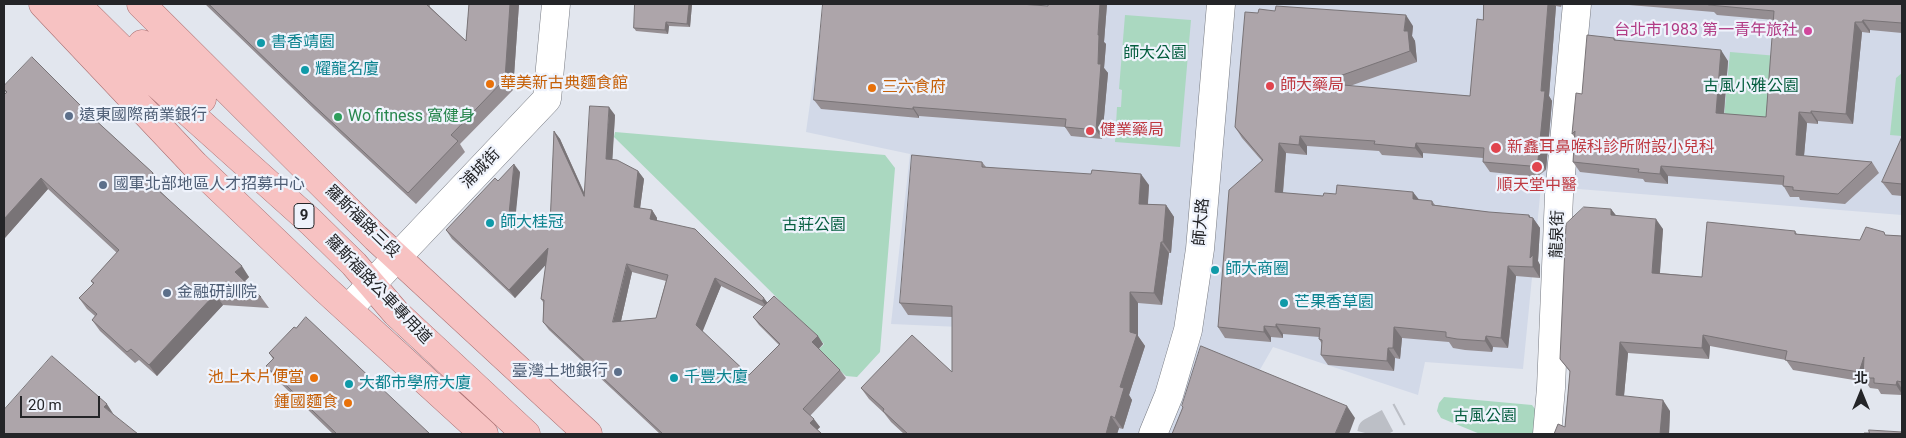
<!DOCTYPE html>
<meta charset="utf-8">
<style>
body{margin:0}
#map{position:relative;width:1906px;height:438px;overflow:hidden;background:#e2e6ee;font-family:Roboto,"Noto Sans TC",sans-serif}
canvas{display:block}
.frame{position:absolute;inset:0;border:5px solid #242528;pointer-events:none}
.north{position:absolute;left:1836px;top:368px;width:50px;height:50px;-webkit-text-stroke:4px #eff3fc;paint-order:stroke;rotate:0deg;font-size:14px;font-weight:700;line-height:20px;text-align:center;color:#242528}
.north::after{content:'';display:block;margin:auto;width:18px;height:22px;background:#242528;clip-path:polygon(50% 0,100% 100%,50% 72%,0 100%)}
.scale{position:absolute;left:20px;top:396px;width:80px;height:22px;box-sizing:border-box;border:2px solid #242528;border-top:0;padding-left:6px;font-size:15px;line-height:18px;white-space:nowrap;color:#242528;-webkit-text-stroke:4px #eff3fc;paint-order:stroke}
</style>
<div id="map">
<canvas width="1906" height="438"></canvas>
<div class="frame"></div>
<div class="north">北</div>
<div class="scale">20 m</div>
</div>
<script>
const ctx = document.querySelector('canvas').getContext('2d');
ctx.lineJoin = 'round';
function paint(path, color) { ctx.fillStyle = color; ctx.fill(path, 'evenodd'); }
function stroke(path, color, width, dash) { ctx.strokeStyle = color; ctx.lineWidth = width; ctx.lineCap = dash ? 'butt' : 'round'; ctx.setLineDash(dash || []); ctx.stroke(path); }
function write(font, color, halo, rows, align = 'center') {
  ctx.font = font + ' Roboto,"Noto Sans TC",sans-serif'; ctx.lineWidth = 4.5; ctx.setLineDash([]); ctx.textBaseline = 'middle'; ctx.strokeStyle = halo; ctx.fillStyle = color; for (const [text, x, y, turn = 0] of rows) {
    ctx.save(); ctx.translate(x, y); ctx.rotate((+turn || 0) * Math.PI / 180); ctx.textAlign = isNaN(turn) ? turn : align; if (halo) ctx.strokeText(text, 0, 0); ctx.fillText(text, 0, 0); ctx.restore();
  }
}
paint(new Path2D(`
 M824 4H1902V215L1541 186 1523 369 1425 362 1418 395 1273 347 1223 434H1047L1123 334 891 324 910 154 806 132Z`), '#d2d9e8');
paint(new Path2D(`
 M1125 15 1191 20 1180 147 1115 142 1117 107H1121L1122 90 1119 89Z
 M1730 52 1778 56 1773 122 1724 118Z
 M1902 73V136L1890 135 1896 78Z
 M615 132 885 155 895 168 880 352 857 377 846 376 818 350 824 344 614 137Z
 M1444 397 1532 405 1542 418 1541 434H1480L1441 418 1437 411 1439 403Z`), '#aad8c0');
stroke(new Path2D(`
 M1369 434 1370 430 1400 414`), '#bcbfc6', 24, [24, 12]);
const minor = new Path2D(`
 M348 309 547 99 556 4
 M1547 434 1551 388 1559 195 1577 4`);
const tertiary = new Path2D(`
 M1153 434 1169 395 1188 330 1200 249 1221 4`);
const primary = new Path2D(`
 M43 4 195 165 324 288 484 434
 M76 4 157 84 311 222 354 264 396 313 526 434
 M141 4 376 238 588 434
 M142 44 202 99`);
stroke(minor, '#777a82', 29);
stroke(tertiary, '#777a82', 29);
stroke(primary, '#aa7072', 29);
stroke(minor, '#fff', 28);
stroke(tertiary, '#fff', 28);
stroke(primary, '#f7c2c2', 28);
paint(new Path2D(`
 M205 4H429L430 6V7L466 41 469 4H519L513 90 460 144 465 152 416 204 316 111Z
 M635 4H692L690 27 669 26 668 34 636 31 634 28Z
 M1048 4H1107L1104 42 1106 44 1104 68 1108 73 1102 139 1071 136 1065 127 919 116V118L821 109 814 100 1048 6Z
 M1484 4H1562L1561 7 1556 6 1549 96 1552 101 1546 170 1537 177 1490 172 1483 162V158L1423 153V158L1382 155 1379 151 1307 146V155L1286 153 1283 193 1323 196 1432 201 1435 205 1533 218 1540 228 1538 261 1540 265V278L1516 276 1508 348 1493 347 1492 352 1465 350 1453 348 1449 342 1402 338 1400 359 1395 358 1394 371 1328 365 1321 355 1322 344 1319 339V337L1283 334V338L1271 337V342L1225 338 1218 327 1262 161 1242 138 1235 127 1413 26 1412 36 1415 41 1417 62 1350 86 1470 96 1483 20Z
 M1617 4H1902V33L1870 30V33L1862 32 1853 124 1818 121V124L1807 123 1804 156 1872 162 1879 173 1845 204 1800 200 1799 197H1790L1783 185 1668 176V184L1645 182 1643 179 1580 172 1573 162 1575 137 1572 134 1582 94 1614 38 1616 40 1728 61 1724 114 1766 117 1774 20 1717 15 1714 12Z
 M4 86 91 116 153 173 161 184 157 188 249 277 245 281 261 297 269 308 223 305 157 376 139 360 135 363 100 331 92 320 95 316 87 309 79 298 93 284 91 281 117 253 48 189 4 239V95L6 93 4 90Z
 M615 115 612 159 638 171 644 179 640 208 652 210 657 218V221L768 303 818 336 823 344 819 349 840 370 846 378 810 416 820 427 817 430 822 434H660L549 330 543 322V302L541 299 546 264 515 298 452 239 446 230 498 181 520 172 514 224 550 226 554 131 560 139 584 192ZM632 272 666 281 656 318 621 321ZM721 286 764 307 753 317 759 325 779 345 749 375 702 331Z
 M1902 137V196L1892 195 1882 182Z
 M982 162 986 167 1149 185 1148 204 1166 205 1174 217 1171 253H1169L1162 305 1138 303V336L1145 346 1129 395 1132 400 1123 429 1119 428 1117 434H904L891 422 884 413 869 399 861 388 952 372V317L908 315 900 303Z
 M1611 209 1616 216 1663 229 1660 273 1702 277 1795 231 1797 234 1860 240 1886 235 1902 236V395L1881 394 1878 389 1870 388 1866 382 1793 370 1786 360 1710 346 1709 359 1628 353 1624 396 1670 411 1669 434H1554L1565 427 1570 372 1560 359Z
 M269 353 430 434H333L274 377 266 366 273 359Z`), '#958e92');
paint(new Path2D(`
 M510 4H519L513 90 505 79Z
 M689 4H692L690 27 687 24Z
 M1100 4H1107L1104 42 1106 44 1104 68 1108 73 1102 139 1096 130 1098 35Z
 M1548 4H1554L1556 6 1549 96 1552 101 1546 170 1538 160 1541 91Z
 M1406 15 1413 26 1412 36 1415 41 1417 62 1410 51 1404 31Z
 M1863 20 1870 30V33L1862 22Z
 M666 22 669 26 668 34 665 30Z
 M1855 22 1862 32 1853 124 1846 114Z
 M1721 50 1728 61 1723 123 1716 113Z
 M609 107 615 115 612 167 606 159Z
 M913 107 919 116V118L913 109Z
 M1811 111 1818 121V124L1811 113Z
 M1799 112 1807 123 1803 166 1796 155Z
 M554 131 560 139 589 204 584 196Z
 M1300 136 1307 146V155L1299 145Z
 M1279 143 1286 153 1282 203 1275 192Z
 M1416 143 1423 153V158L1415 148Z
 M514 164 520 172 514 232 508 224Z
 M1661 166 1668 176V184L1660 174Z
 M638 171 644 179 639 216 634 207Z
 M153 173 161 184 155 191 147 180Z
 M1141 174 1149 185 1147 215 1139 204Z
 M41 178 48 189 4 239V219Z
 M1413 192 1421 202 1413 199Z
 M1166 205 1174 217 1171 253 1163 242Z
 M1611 209 1619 219 1611 215Z
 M652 210 657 218 656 227 650 219Z
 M1529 215 1532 220 1533 218 1540 228 1538 261 1540 265V278L1533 267 1530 258Z
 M1656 219 1663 229 1659 283 1652 273Z
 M1161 242 1169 253 1162 305 1154 293Z
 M548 248 554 256 515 298 509 290Z
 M627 264 632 272 619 330 613 322Z
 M242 266 249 277 243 283 235 272Z
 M1508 266 1516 276 1508 348 1501 338Z
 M715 278 721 286 702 333 696 325Z
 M1130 292 1138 303V336L1145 346 1129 395 1132 400 1123 429 1115 418 1130 332Z
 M215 294 223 305 157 376 149 365Z
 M764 298 770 306 768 309 762 301Z
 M1276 324 1283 334V338L1276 327Z
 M1264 326 1271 337V342L1264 332Z
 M1394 327 1402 338 1400 359 1393 348Z
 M1703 335 1710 346 1709 359 1702 348Z
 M818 336 823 344 817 350 812 342Z
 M1486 336 1493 347 1492 352 1485 341Z
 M1620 342 1628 353 1623 406 1616 395Z
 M1388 348 1395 358 1394 371 1387 361Z
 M1864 357 1863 378 1859 372Z
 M1897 381 1902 389V394L1896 385Z
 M1663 400 1670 411 1669 434H1660Z
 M107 404 114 415 104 407Z
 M1347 406 1355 418 1349 434H1335Z
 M1111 416 1119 428 1117 434H1106Z
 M814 419 820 427 816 431 810 423Z`), '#797477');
const building = new Path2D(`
 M209 4H426L466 41 469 4H510L505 79 451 135 458 141 408 193 308 100Z
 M635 4H689L687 24 666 22 665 30 634 28Z
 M823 4H1020L1048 6V4H1100L1098 35H1099L1098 64H1101L1096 130 1065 127 1066 119 913 107V109L814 100Z
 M1484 4H1548L1541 91H1545L1538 160 1530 166 1483 162 1484 148 1416 143 1415 148 1374 144 1375 141 1300 136 1299 145 1279 143 1275 192 1323 196 1324 193 1336 194 1337 185 1413 192V199L1432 201V205L1489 212 1529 215V217L1533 218 1530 258 1533 255V267L1508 266 1501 338 1486 336 1485 341 1457 339 1446 337V332L1394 327 1393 348H1388L1387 361 1321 355 1322 340 1319 339 1320 328 1276 324V327L1264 326V332L1218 327 1229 190 1263 160 1235 127 1245 12 1258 13 1259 9 1275 11 1276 6 1406 15 1404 31H1408L1410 51 1320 83 1470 96 1477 19 1483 20Z
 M1710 4H1902V23L1863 20 1862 22H1855L1846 114 1811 111V113L1799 112 1796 155 1872 162 1838 194 1793 190V187L1783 186 1784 176 1661 166 1660 174 1638 172 1639 169 1573 162 1575 131 1572 134 1576 93 1582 94 1587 35 1614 38V40L1721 50 1716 113 1766 117 1774 11 1709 5Z
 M32 57 91 116 153 173 147 180 242 266 235 272 261 297 215 294 149 365 131 349 127 352 92 320 97 314 79 298 94 283 91 281 119 250 41 178 4 219V95L7 92 4 89V86Z
 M590 106 609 107 606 159 617 160 638 171 634 207 652 210 650 219 695 229 764 298 762 301 715 278 696 325 749 375 780 344 753 317 774 296 818 336 812 342 840 370 803 409 814 419 810 423 822 434H663L543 322 544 300 541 299 548 248 509 290 446 230 495 178 498 181 514 164 508 224 550 226 554 131 584 196ZM627 264 668 275 656 318 613 322Z
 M1902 137V184L1882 182Z
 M912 155 982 162V167L1091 174 1092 170 1141 174 1139 204 1166 205 1163 242H1161L1154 293 1130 292V332L1137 334 1120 387 1124 388 1115 418 1111 416 1106 434H908L883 411 884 409 861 388 912 335 952 372V306L900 303Z
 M1584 207 1611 209V215L1656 219 1652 273 1702 277 1707 222 1795 231V234L1860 240 1866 227 1884 232 1885 235 1902 236V382L1897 381 1896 385 1874 383V378H1863L1864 357 1859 372 1785 360 1787 351 1703 335 1702 348 1620 342 1616 395 1663 400 1660 434H1554L1558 424 1565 427 1570 371 1560 359 1566 224Z
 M306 317 430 434H337L266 366 274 358 269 353 294 327 296 328Z
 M1201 346 1347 406 1335 434H1172L1183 407 1182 406Z
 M52 356 107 404 104 407 138 434H4V410Z
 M1869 430 1902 432V434H1864V433H1869Z`);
paint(building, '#ada5aa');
stroke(building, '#797477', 1);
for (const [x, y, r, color] of [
 [1808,31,5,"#d1479c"],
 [261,43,5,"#0f9aa8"],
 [305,70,5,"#0f9aa8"],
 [490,84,5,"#e8710a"],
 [1270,86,5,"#e0444e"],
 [872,88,5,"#e8710a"],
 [69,116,5,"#5c6f8a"],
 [338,117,5,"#2e9e5b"],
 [1090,131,5,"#e0444e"],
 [1496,148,6,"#e0444e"],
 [1537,167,6,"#e0444e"],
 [103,185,5,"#5c6f8a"],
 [490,223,5,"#0f9aa8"],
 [1215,270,5,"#0f9aa8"],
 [167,293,5,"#5c6f8a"],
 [1284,303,5,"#0f9aa8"],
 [618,372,5,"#5c6f8a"],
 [314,378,5,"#e8710a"],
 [674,378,5,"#0f9aa8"],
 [349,384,5,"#0f9aa8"],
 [348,403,5,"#e8710a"]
]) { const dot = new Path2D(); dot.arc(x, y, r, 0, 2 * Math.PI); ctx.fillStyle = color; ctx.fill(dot); stroke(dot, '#eff3fc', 2); }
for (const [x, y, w] of [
 [304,216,20]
]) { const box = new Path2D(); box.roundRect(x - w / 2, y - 12.5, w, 25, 4); ctx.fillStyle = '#eff3fc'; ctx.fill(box); stroke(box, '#242528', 1); }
write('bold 15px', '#242528', null, [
 ["9",304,216]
]);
write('16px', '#b23c85', '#eff3fc', [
 ["台北市1983 第一青年旅社",1798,31]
], 'right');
write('16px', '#0d838f', '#eff3fc', [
 ["書香靖園",271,43],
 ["耀龍名廈",315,70],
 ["師大桂冠",500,223],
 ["師大商圈",1225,270],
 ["芒果香草園",1294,303],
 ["千豐大廈",684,378],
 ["大都市學府大廈",359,384]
], 'left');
write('16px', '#055e3f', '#eff3fc', [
 ["師大公園",1155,54],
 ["古風小雅公園",1751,87],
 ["古莊公園",814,226],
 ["古風公園",1485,417]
]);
write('16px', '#c56008', '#eff3fc', [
 ["華美新古典麵食館",500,84],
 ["三六食府",882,88],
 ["池上木片便當",304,378,"right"],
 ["鍾國麵食",338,403,"right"]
], 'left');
write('16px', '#be3a42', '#eff3fc', [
 ["師大藥局",1280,86],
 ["健業藥局",1100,131],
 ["新鑫耳鼻喉科診所附設小兒科",1507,148],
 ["順天堂中醫",1537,186,"center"]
], 'left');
write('16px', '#4e5e75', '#eff3fc', [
 ["遠東國際商業銀行",79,116],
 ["國軍北部地區人才招募中心",113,185],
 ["金融研訓院",177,293],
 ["臺灣土地銀行",608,372,"right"]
], 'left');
write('16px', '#27864d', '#eff3fc', [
 ["Wo fitness 窩健身",348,117]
], 'left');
write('16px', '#242528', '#eff3fc', [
 ["浦城街",481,169,-46],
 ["羅斯福路三段",362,222,44],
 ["師大路",1202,222,-85],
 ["龍泉街",1558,234,-88],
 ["羅斯福路公車專用道",378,290,46]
]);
</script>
